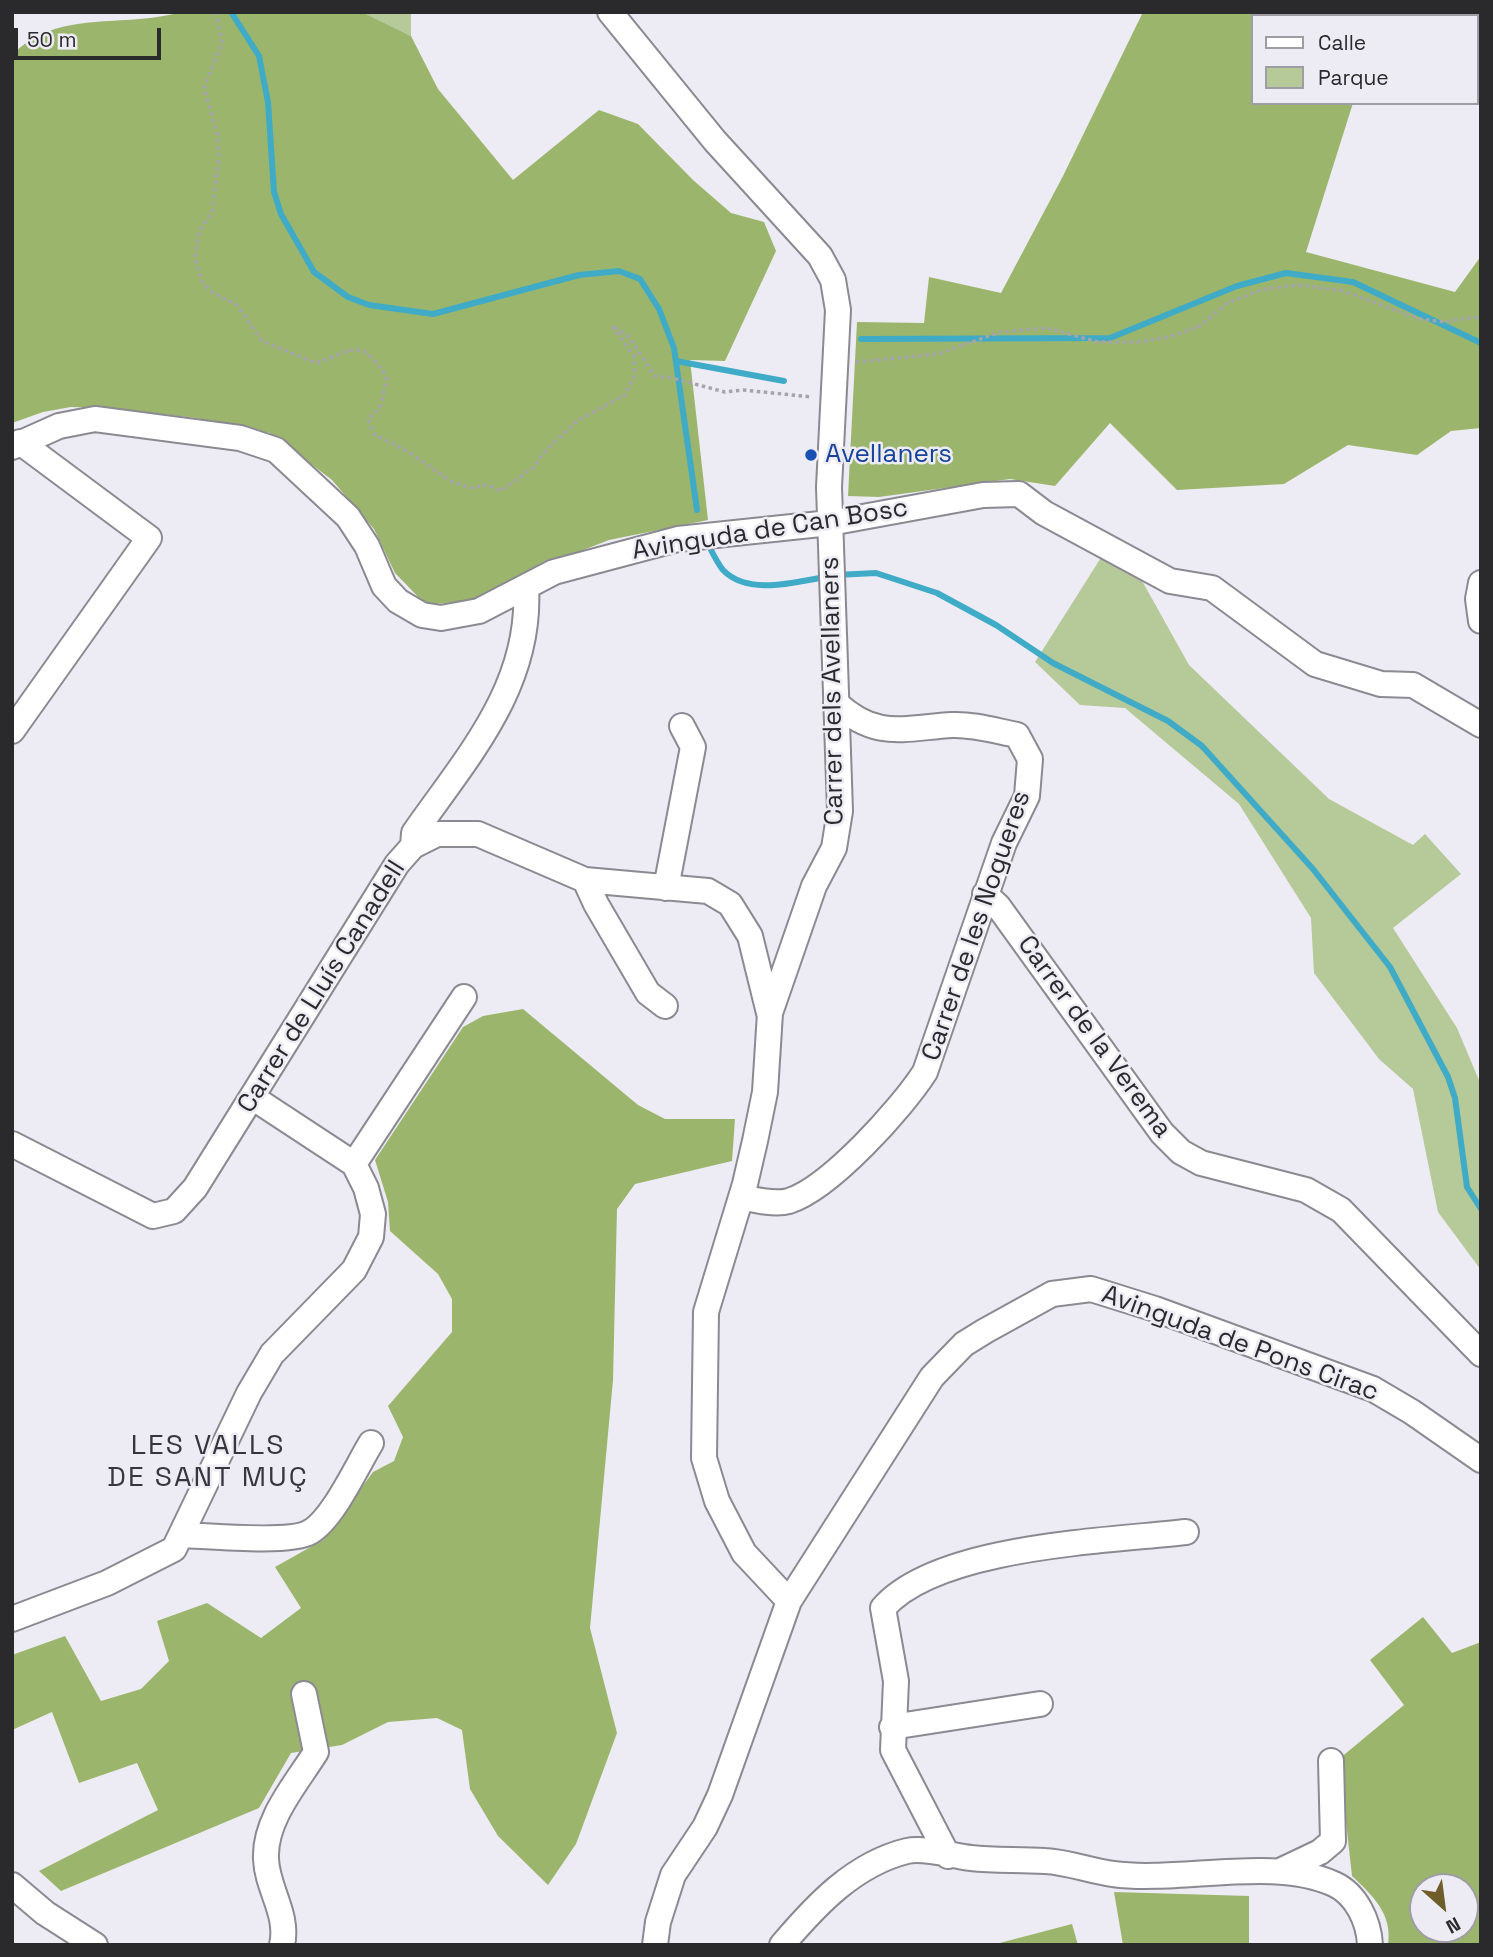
<!DOCTYPE html>
<meta charset="utf-8">
<style>
body{margin:0}
#map{position:relative;width:1493px;height:1957px;overflow:hidden;background:#edebf4;font-family:"Space Grotesk",sans-serif}
canvas{display:block}
.frame{position:absolute;inset:0;border:14px solid #2a292c;pointer-events:none}
.legend{position:absolute;left:1251px;top:14px;width:228px;height:91px;box-sizing:border-box;background:#edebf4;border:2px solid #9f9da4;margin:0;padding:9px 12px;list-style:none;font-size:21px;color:#2a292c}
.legend li{display:flex;align-items:center;gap:14px;height:35px}
.legend b{width:35px;border:2px solid #9f9da4}
.north{position:absolute;left:1409px;top:1873px;width:70px;height:70px;box-sizing:border-box;background:#edebf4;border:2px solid #9f9da4;border-radius:50%;rotate:152deg;font-size:19px;font-weight:700;line-height:28px;text-align:center;color:#2a292c}
.north::after{content:'';display:block;margin:auto;width:24px;height:32px;background:#705d2c;clip-path:polygon(50% 0,100% 100%,50% 72%,0 100%)}
.scale{position:absolute;left:14px;top:28px;width:147px;height:32px;box-sizing:border-box;border:4px solid #2a292c;border-top:0;padding-left:9px;font-size:21px;line-height:24px;white-space:nowrap;color:#2a292c;-webkit-text-stroke:5px #edebf4;paint-order:stroke}
</style>
<div id="map">
<canvas width="1493" height="1957"></canvas>
<div class="frame"></div>
<ul class="legend">
<li><b style="height:9px;background:#fff"></b>Calle</li>
<li><b style="height:19px;background:#b6c999"></b>Parque</li>
</ul>
<div class="north">N</div>
<div class="scale">50 m</div>
</div>
<script>
const ctx = document.querySelector('canvas').getContext('2d');
ctx.lineJoin = 'round';
function paint(path, color) { ctx.fillStyle = color; ctx.fill(path, 'evenodd'); }
function stroke(path, color, width, dash) { ctx.strokeStyle = color; ctx.lineWidth = width; ctx.lineCap = dash ? 'butt' : 'round'; ctx.setLineDash(dash || []); ctx.stroke(path); }
function write(font, color, halo, rows, align = 'center') {
  ctx.font = font + ' "Space Grotesk",sans-serif'; ctx.lineWidth = 5; ctx.setLineDash([]); ctx.textBaseline = 'middle'; ctx.strokeStyle = halo; ctx.fillStyle = color; for (const [text, x, y, turn = 0] of rows) {
    ctx.save(); ctx.translate(x, y); ctx.rotate((+turn || 0) * Math.PI / 180); ctx.textAlign = isNaN(turn) ? turn : align; if (halo) ctx.strokeText(text, 0, 0); ctx.fillText(text, 0, 0); ctx.restore();
  }
}
paint(new Path2D(`
 M362 12H411V36Z
 M1102 556 1141 579 1189 665 1329 799 1413 845 1425 834 1461 874 1393 928 1457 1028 1481 1085V1270L1438 1212 1413 1089 1379 1059 1314 973 1311 918 1239 804 1125 708 1080 705 1035 662Z`), '#b6c999');
paint(new Path2D(`
 M181 12H362L411 36 438 89 513 180 599 110 638 124 693 180 731 213 764 222 776 251 725 361 690 360 708 520 609 540 524 573 475 600 426 605 395 573 374 529 332 480 270 433 196 418 108 408 71 407 43 412 12 423V55C59 8 123 29 181 12Z
 M1143 12H1384L1383 16H1253V103H1353L1306 252 1455 292 1481 256V428L1451 431 1417 455 1348 445 1284 484 1177 490 1110 423 1055 486 1010 479 879 497 848 496 857 322 924 323 929 277 1001 293 1063 176Z
 M523 1009 638 1105 665 1119H735L732 1161 635 1184 617 1209 613 1380 590 1628 617 1733 576 1844 548 1885 498 1836 470 1789 462 1730 437 1718 388 1722 342 1745 291 1753 259 1808 61 1891 39 1871 158 1810 137 1763 79 1783 52 1712 12 1730V1655L65 1636 101 1701 141 1689 169 1661 157 1621 207 1603 261 1638 301 1608 275 1567 323 1540 373 1472 394 1461 403 1437 388 1406 452 1332V1299L438 1274 390 1231 388 1202 375 1160 463 1027 483 1016Z
 M1423 1617 1452 1653 1481 1642V1945H1388C1393 1914 1372 1895 1352 1876L1339 1759 1404 1705 1370 1660ZM1423 1887H1465V1929H1423Z
 M1114 1892 1249 1896V1945H1123Z
 M1072 1924 1078 1945H992Z`), '#9bb66c');
stroke(new Path2D(`
 M231 12 259 56 268 102 274 192 281 214 314 272 348 297 369 305 433 314 579 275 619 271 640 279 659 309 674 348 697 510
 M861 339 1110 338 1237 286 1286 273 1353 282 1481 343
 M676 361 784 381
 M709 546C713 554 718 564 723 570 748 596 795 582 825 577
 M836 575 876 573 937 593 996 625 1053 663 1168 721 1202 746 1313 869 1390 967 1448 1077 1455 1098 1467 1187 1481 1209`), '#3fabc6', 6);
const minor = new Path2D(`
 M610 12 715 141 820 256 833 280 838 310 829 487 840 811 834 848 814 886 770 1013 765 1092 755 1141 745 1184 706 1312 704 1458 717 1501 744 1553 789 1601
 M12 447 59 426 95 419 240 438 276 450 348 517 367 546 384 586 398 601 422 615 441 618 479 611 554 572 678 539 830 523 983 495 1019 494 1044 513 1170 581 1212 588 1315 664 1381 684 1413 685 1481 725
 M1481 583 1478 599 1481 621
 M12 731 149 538 20 442
 M413 846 414 833C467 757 532 686 526 587
 M585 880 596 904 648 993 665 1006
 M666 888 693 747 682 726
 M985 894 998 906 1162 1133 1181 1152 1201 1163 1306 1190 1341 1210 1481 1354
 M12 1144 153 1216 174 1211 195 1188 397 864 413 846 437 834H478L585 880 708 891 730 904 750 936 769 1013
 M354 1164 464 997
 M741 1197C755 1200 775 1205 789 1201 830 1188 902 1108 925 1072L1004 843 1027 796 1030 759 1017 735C996 731 973 724 952 725 903 728 876 740 836 703
 M182 1535C209 1536 290 1544 310 1532 333 1519 357 1466 371 1443
 M12 1619 107 1583 174 1549 249 1393 272 1354 354 1270 371 1237 373 1214 366 1188 354 1164 252 1097
 M892 1727 1040 1704
 M948 1856 893 1750 896 1681 883 1608C937 1546 1107 1541 1186 1532
 M1280 1871 1320 1852 1333 1841 1331 1761
 M12 1885 45 1913 95 1945
 M282 1945C289 1914 267 1889 266 1859 264 1820 296 1784 316 1752L304 1694
 M655 1945 658 1922 673 1875 705 1827 720 1795 789 1601 932 1377 964 1344 985 1331 1052 1294 1091 1289 1155 1309 1373 1389 1412 1412 1481 1460
 M782 1945C816 1905 854 1864 907 1851 925 1847 952 1856 971 1858 995 1861 1020 1859 1045 1861 1068 1862 1090 1871 1113 1874 1179 1883 1274 1856 1334 1884 1356 1894 1369 1921 1370 1945`);
stroke(minor, '#8b8991', 28);
stroke(new Path2D(`
 M216 12 222 43 204 88 217 133 219 156 212 212 199 231 195 258 202 282 213 293 237 305 262 341 316 363C357 349 359 337 387 377L380 408 368 419 374 434 410 453 452 482 471 488 488 485 501 491 534 467 544 452 577 421 625 395 635 375 634 356 612 326 628 336 655 376 672 378 725 392 743 390 812 397
 M856 362 938 354 1000 332 1047 328 1098 342H1137L1169 337 1200 326 1227 303 1264 289 1300 285 1343 291 1420 319 1445 322 1475 317 1481 320`), '#a5a4ab', 3.5, [3.5, 3.5]);
stroke(minor, '#fff', 24);
for (const [x, y, r, color] of [
 [811,455,7,"#1a4fb4"]
]) { const dot = new Path2D(); dot.arc(x, y, r, 0, 2 * Math.PI); ctx.fillStyle = color; ctx.fill(dot); stroke(dot, '#edebf4', 2.5); }
write('26px', '#164399', '#edebf4', [
 ["Avellaners",825,455]
], 'left');
write('26px', '#2a292c', '#edebf4', [
 ["Avinguda de Can Bosc",770,530,-9],
 ["Carrer dels Avellaners",833,691,-91],
 ["Carrer de les Nogueres",977,926,-71],
 ["Carrer de Lluís Canadell",322,987,-58],
 ["Carrer de la Verema",1094,1037,54],
 ["Avinguda de Pons Cirac",1240,1344,20]
]);
ctx.letterSpacing = '2px';
write('28px', '#38363d', '#edebf4', [
 ["LES VALLS",208,1446],
 ["DE SANT MUÇ",208,1478]
]);
ctx.letterSpacing = '0px';
</script>
